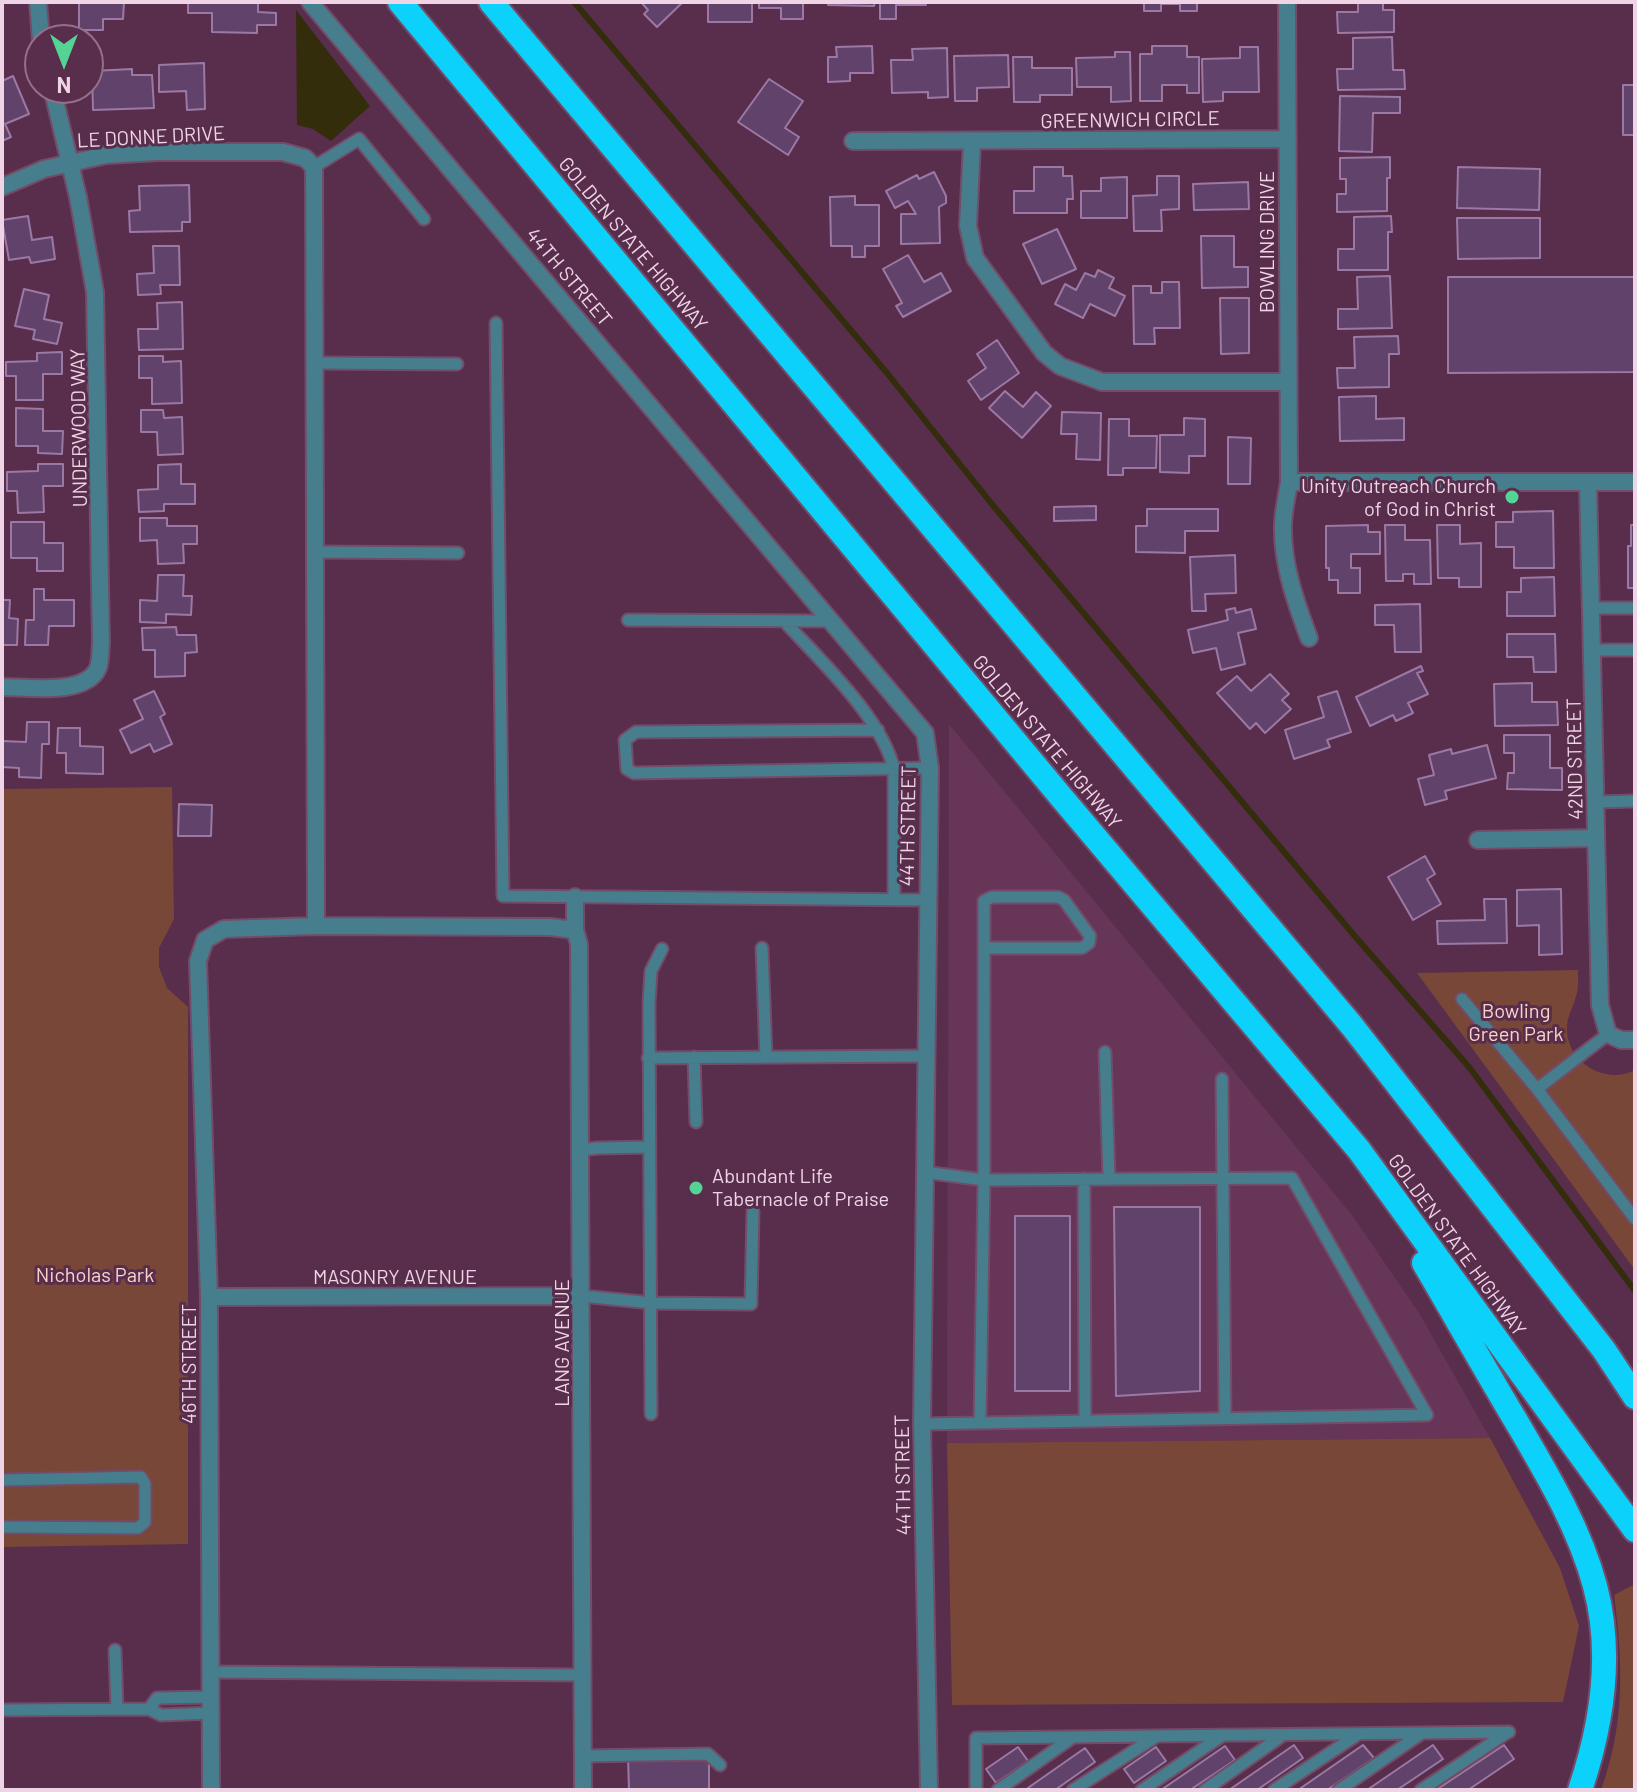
<!DOCTYPE html>
<style>
body{margin:0}
#map{position:relative;width:1637px;height:1792px;overflow:hidden;background:#582e4c;font-family:Barlow,sans-serif}
canvas{display:block}
.frame{position:absolute;inset:0;border:4px solid #eed4e5;pointer-events:none}
.north{position:absolute;left:24px;top:24px;width:80px;height:80px;box-sizing:border-box;background:#582e4c;border:2px solid #947089;border-radius:50%;rotate:180deg;font-size:22px;font-weight:700;line-height:32px;text-align:center;color:#eed4e5}
.north::after{content:'';display:block;margin:auto;width:28px;height:36px;background:#54d395;clip-path:polygon(50% 0,100% 100%,50% 72%,0 100%)}
</style>
<div id="map">
<canvas width="1637" height="1792"></canvas>
<div class="frame"></div>
<div class="north">N</div>
</div>
<script>
const ctx = document.querySelector('canvas').getContext('2d');
ctx.lineJoin = 'round';
function paint(path, color) { ctx.fillStyle = color; ctx.fill(path, 'evenodd'); }
function stroke(path, color, width, dash) { ctx.strokeStyle = color; ctx.lineWidth = width; ctx.lineCap = dash ? 'butt' : 'round'; ctx.setLineDash(dash || []); ctx.stroke(path); }
function write(font, color, halo, rows, align = 'center') {
  ctx.font = font + ' Barlow,sans-serif'; ctx.lineWidth = 6; ctx.setLineDash([]); ctx.textBaseline = 'middle'; ctx.strokeStyle = halo; ctx.fillStyle = color; for (const [text, x, y, turn = 0] of rows) {
    ctx.save(); ctx.translate(x, y); ctx.rotate((+turn || 0) * Math.PI / 180); ctx.textAlign = isNaN(turn) ? turn : align; if (halo) ctx.strokeText(text, 0, 0); ctx.fillText(text, 0, 0); ctx.restore();
  }
}
paint(new Path2D(`
 M949 724 1352 1215 1419 1313 1490 1438 947 1443Z`), '#663558');
paint(new Path2D(`
 M172 787 174 919 159 948V967L167 988 188 1007V1544L2 1547V789Z
 M1578 970C1578 979 1579 988 1576 996 1574 1006 1567 1016 1567 1027 1565 1061 1605 1086 1635 1070V1270L1417 973Z
 M1490 1438 1560 1568 1579 1626 1563 1702 952 1705 947 1443Z
 M1633 1585 1635 1790H1601C1625 1723 1623 1665 1614 1595Z`), '#794737');
paint(new Path2D(`
 M296 10 370 106 331 141 313 129 297 125Z`), '#332d0c');
stroke(new Path2D(`
 M574 2 887 373 991 503 1353 934 1469 1067 1635 1291`), '#332d0c', 6);
const building = new Path2D(`
 M79 2H124L123 19H103V30H79Z
 M188 2H258V12L276 13V25H257V33L212 32V13H188Z
 M641 2H683L657 27 644 14 648 10Z
 M708 2H752V22H708Z
 M759 2H803V19H781V8H759Z
 M829 2H875L874 6 828 5Z
 M880 2H926V5H896V19H880Z
 M1144 2H1197V11H1180V4H1161V11H1144Z
 M1358 2H1383V10H1394V32L1338 33 1337 12H1358Z
 M1392 37 1393 70H1404L1405 89 1338 90 1337 69H1353V38Z
 M872 46 873 73H850V81L828 82V57H837L836 47Z
 M1152 46H1187V57H1199V93H1187V85H1162V101H1140V54H1152Z
 M1240 47H1258L1259 92H1223V101L1203 102 1202 59 1240 58Z
 M947 48 948 97 928 98V92L892 93 891 60H913L912 49Z
 M1115 52H1130L1131 101 1111 102V87H1077L1076 58 1115 57Z
 M1008 55 1009 87 977 88V101H955L954 56Z
 M1013 57H1032V68H1072V95H1040V102H1014Z
 M204 63 205 109 187 110 186 91 159 92V65Z
 M132 69V75H152L154 108 93 110 92 71Z
 M13 76 29 114 5 124 11 137 2 141V81Z
 M769 79 803 101 785 128 799 137 788 155 738 122Z
 M1623 85H1635V135H1623Z
 M1340 96 1400 97V113H1373L1372 152 1339 151Z
 M1390 157V178H1387V211L1337 212V194H1346V179H1340V158Z
 M1034 167H1063V176H1072L1073 199H1067V213H1014V191H1034Z
 M1458 167 1540 169 1539 210 1457 208Z
 M934 172 946 196V203L939 207 940 243 901 244V214H916L908 201 895 208 886 191 917 175 919 179Z
 M1157 176H1179V209L1161 210 1162 231H1134L1133 196 1157 195Z
 M1127 177V218H1081V191H1101V178Z
 M1248 182 1249 209 1194 210 1193 184Z
 M189 185 190 222H182V231L130 232 129 211 140 210 139 186Z
 M855 196V205H879V246H865V257H852V246H831L830 197Z
 M28 216 32 240 52 237 55 259 31 263 29 257 9 260 2 220Z
 M1391 216 1392 232H1388V270H1338V249H1354V217Z
 M1457 218H1540V258L1458 259Z
 M1057 229 1076 269 1042 284 1023 244Z
 M1201 236H1234V267H1248V287L1202 288Z
 M153 246H179L180 285H160L161 294 138 295 137 274 154 273Z
 M908 255 924 282 941 273 951 291 903 317 896 306 902 303 883 269Z
 M1098 270 1114 278 1109 288 1125 296 1115 316 1090 304 1083 318 1055 304 1065 284 1076 290 1085 273 1095 277Z
 M1390 276 1392 328 1338 329V309H1358L1357 277Z
 M1448 277H1635V372L1448 373Z
 M1162 282H1179L1180 328H1154L1155 344H1134L1133 286H1151V293H1162Z
 M24 289 49 295 44 319 62 323 57 344 33 339 35 330 15 326Z
 M1220 298H1249V353L1221 354Z
 M182 302 183 349 139 350 138 329H158L157 303Z
 M1398 336 1399 354H1389V387L1338 388 1337 368H1355L1354 337Z
 M997 340 1019 373 981 400 968 381 986 368 977 354Z
 M62 352V374H43V400H16V376H6V362L37 361V353Z
 M139 356H163V362L181 361 182 403 152 404V378H139Z
 M1005 391 1023 407 1036 392 1051 406 1022 438 989 408Z
 M1376 396V419L1404 418V440L1340 441 1339 397Z
 M16 408 43 409V431H63L62 454 38 453V446H16Z
 M141 410H163L164 418 182 417 183 454 158 455 157 432H141Z
 M1062 412 1101 413 1100 460 1076 459 1077 434H1061Z
 M1184 418 1205 419V456H1189V473L1160 472V435H1184Z
 M1109 419H1129V436H1157L1156 468H1123V475H1108Z
 M1228 437 1251 438 1250 484H1228Z
 M38 464H63V486H43L44 512 18 513 17 491H7V472L38 471Z
 M181 464V484H195V504H164V511L139 512 138 490 158 489V465Z
 M1096 506V520L1054 521V507Z
 M1147 509H1218V531H1185V553L1136 552V526H1147Z
 M1553 511 1554 568H1514V547H1496V522H1513V512Z
 M140 518H167V526H197V544H183L184 563 158 564 157 540 140 541Z
 M11 522H44V543H63V571H37V558H11Z
 M1368 525V532H1380V554H1351V568H1360V593H1338V580H1329V568H1326V526Z
 M1385 525H1405V540H1430L1431 584H1414V574H1403V581H1386Z
 M1437 525H1460V544L1481 543V587H1459V578H1438Z
 M1631 525H1635V588H1628V546H1631Z
 M1235 555 1236 593 1205 594 1206 611H1192L1190 557Z
 M158 575H184L183 596H192L191 615 166 614V623L140 622V600L157 601Z
 M1554 577 1555 616H1507V592H1521V578Z
 M34 589H44V600H74V626H49L48 645H25L26 620H34Z
 M2 600H10L9 618 18 619 17 645H2Z
 M1420 604 1421 652H1395L1394 625H1375V605Z
 M1235 608 1236 613 1251 609 1256 629 1238 633 1245 664 1221 670 1216 648 1193 653 1188 630 1228 620 1226 610Z
 M176 627 177 635H196L197 652 185 653V676L155 677V650H143L142 628Z
 M1507 634H1555L1556 672H1534L1533 657H1507Z
 M1421 666 1423 671 1417 673 1428 694 1408 703 1413 713 1396 721 1393 715 1370 726 1356 697Z
 M1270 674 1289 694 1282 700 1291 709 1265 733 1256 723 1250 729 1217 693 1237 676 1251 691Z
 M1532 683V702H1557L1558 725 1495 726 1494 684Z
 M154 691 165 714 160 717 172 744 154 752 150 744 131 753 120 730 143 719 134 700Z
 M1337 691 1351 732 1327 740 1330 747 1294 759 1285 730 1324 717 1318 697Z
 M27 722H49V744H42L41 778 19 777V768L2 767V741L26 742Z
 M58 728H80V746L103 747V774L66 773V753H57Z
 M1504 735H1550V768H1562V790L1507 789 1508 773H1514V753H1504Z
 M1487 745 1496 778 1445 791 1447 799 1425 805 1418 779 1434 775 1429 755 1451 749 1452 754Z
 M179 804 212 805 211 836H178Z
 M1425 856 1435 874 1427 879 1441 904 1413 920 1388 877Z
 M1561 889 1562 954 1539 955V925L1517 926V890Z
 M1484 899H1506L1507 943 1438 944 1437 921 1485 920Z
 M1114 1207H1200V1391L1116 1396Z
 M1015 1216H1070V1391H1015Z
 M1294 1745 1303 1758 1257 1790H1229Z
 M1363 1745 1374 1758 1327 1790H1298Z
 M1433 1745 1443 1759 1397 1790H1367Z
 M1504 1745 1514 1759 1468 1790H1436Z
 M1225 1746 1235 1760 1190 1790H1161Z
 M1018 1747 1028 1761 996 1783 986 1769Z
 M1156 1747 1166 1761 1134 1783 1124 1769Z
 M1085 1748 1095 1762 1055 1790H1025Z
 M628 1757H709V1790H629Z`);
paint(building, '#61426a');
stroke(building, '#9b79a4', 2);
const lane = new Path2D(`
 M314 167 359 139 424 219
 M496 323 503 896 927 900
 M316 363 457 364
 M316 552 458 553
 M1591 608H1635
 M628 620 831 621
 M784 621C820 660 883 719 894 770V899
 M1592 650H1635
 M878 730 636 732 625 740 627 769 634 773 930 768
 M1596 802 1635 801
 M762 948 766 1057
 M1462 999 1537 1089 1635 1219
 M1105 1052 1109 1179
 M694 1057 696 1122
 M648 1058 925 1056
 M1222 1079 1225 1418
 M1537 1089 1608 1034
 M581 1150 597 1148 649 1147
 M1084 1179 1085 1420
 M582 1296 652 1303 751 1304 753 1211
 M651 1414 649 1003 651 971 662 949
 M980 1421 984 1180V901L992 897H1058L1064 900 1090 936 1089 943 1082 948H984
 M922 1424 1427 1415 1292 1178 984 1180 924 1172
 M2 1480 141 1477 145 1484V1522L138 1528 2 1527
 M115 1650 117 1709
 M211 1672 583 1675
 M149 1709 157 1698 211 1697
 M2 1710 149 1709 161 1715 211 1713
 M583 1756 708 1754 720 1765
 M976 1790V1738L1509 1732
 M998 1790 1073 1737
 M1073 1790 1157 1736
 M1142 1790 1223 1735
 M1205 1790 1283 1735
 M1274 1790 1357 1735
 M1339 1790 1422 1733
 M1421 1790 1508 1732`);
const street = new Path2D(`
 M38 2 41 40
 M310 2 925 733 930 768 922 1424 929 1790
 M1287 2 1289 482C1287 496 1283 512 1283 526 1282 564 1296 603 1309 638
 M853 141 1288 139
 M972 142 968 226 975 258 1044 353 1060 366 1102 382H1287
 M2 187 44 169 106 155 157 152H283L305 158 314 167 316 926
 M1289 482H1635
 M1588 483 1600 1005 1608 1034 1621 1040H1635
 M2 687C27 687 86 696 98 668 101 661 100 650 101 643L95 292 78 197 52 88
 M1478 840 1596 838
 M575 897V930L579 944 583 1790
 M209 1297 582 1296
 M211 1790 209 1297 198 961 205 940 224 929 316 926 550 927 575 930`);
const highway = new Path2D(`
 M400 2 1062 798 1359 1150 1635 1530
 M491 2 1352 1026 1604 1350 1635 1397
 M1424 1263C1455 1316 1485 1369 1516 1421 1547 1474 1579 1527 1595 1586 1613 1653 1602 1725 1580 1790`);
stroke(lane, '#734c68', 15);
stroke(street, '#734c68', 20);
stroke(highway, '#734c68', 28);
stroke(lane, '#467e8e', 11);
stroke(street, '#467e8e', 16);
stroke(highway, '#0bd1fb', 24);
for (const [x, y, r, color] of [
 [1512,497,8,"#54d395"],
 [696,1188,8,"#54d395"]
]) { const dot = new Path2D(); dot.arc(x, y, r, 0, 2 * Math.PI); ctx.fillStyle = color; ctx.fill(dot); stroke(dot, '#582e4c', 3); }
write('20px', '#eed4e5', '#582e4c', [
 ["GREENWICH CIRCLE",1130,120,-1],
 ["LE DONNE DRIVE",151,137,-3],
 ["BOWLING DRIVE",1267,242,-90],
 ["GOLDEN STATE HIGHWAY",633,244,50],
 ["44TH STREET",569,277,50],
 ["UNDERWOOD WAY",79,428,-91],
 ["GOLDEN STATE HIGHWAY",1047,742,50],
 ["42ND STREET",1575,759,-91],
 ["44TH STREET",908,826,-89],
 ["GOLDEN STATE HIGHWAY",1457,1245,54],
 ["MASONRY AVENUE",395,1277],
 ["LANG AVENUE",562,1343,-90],
 ["46TH STREET",189,1364,-90],
 ["44TH STREET",903,1475,-91]
]);
write('20px', '#eed4e5', '#582e4c', [
 ["Unity Outreach Church",1496,486],
 ["of God in Christ",1496,509],
 ["Abundant Life",712,1176,"left"],
 ["Tabernacle of Praise",712,1199,"left"]
], 'right');
write('20px', '#f9d4c8', '#582e4c', [
 ["Bowling",1516,1011],
 ["Green Park",1516,1034],
 ["Nicholas Park",95,1275]
]);
</script>
